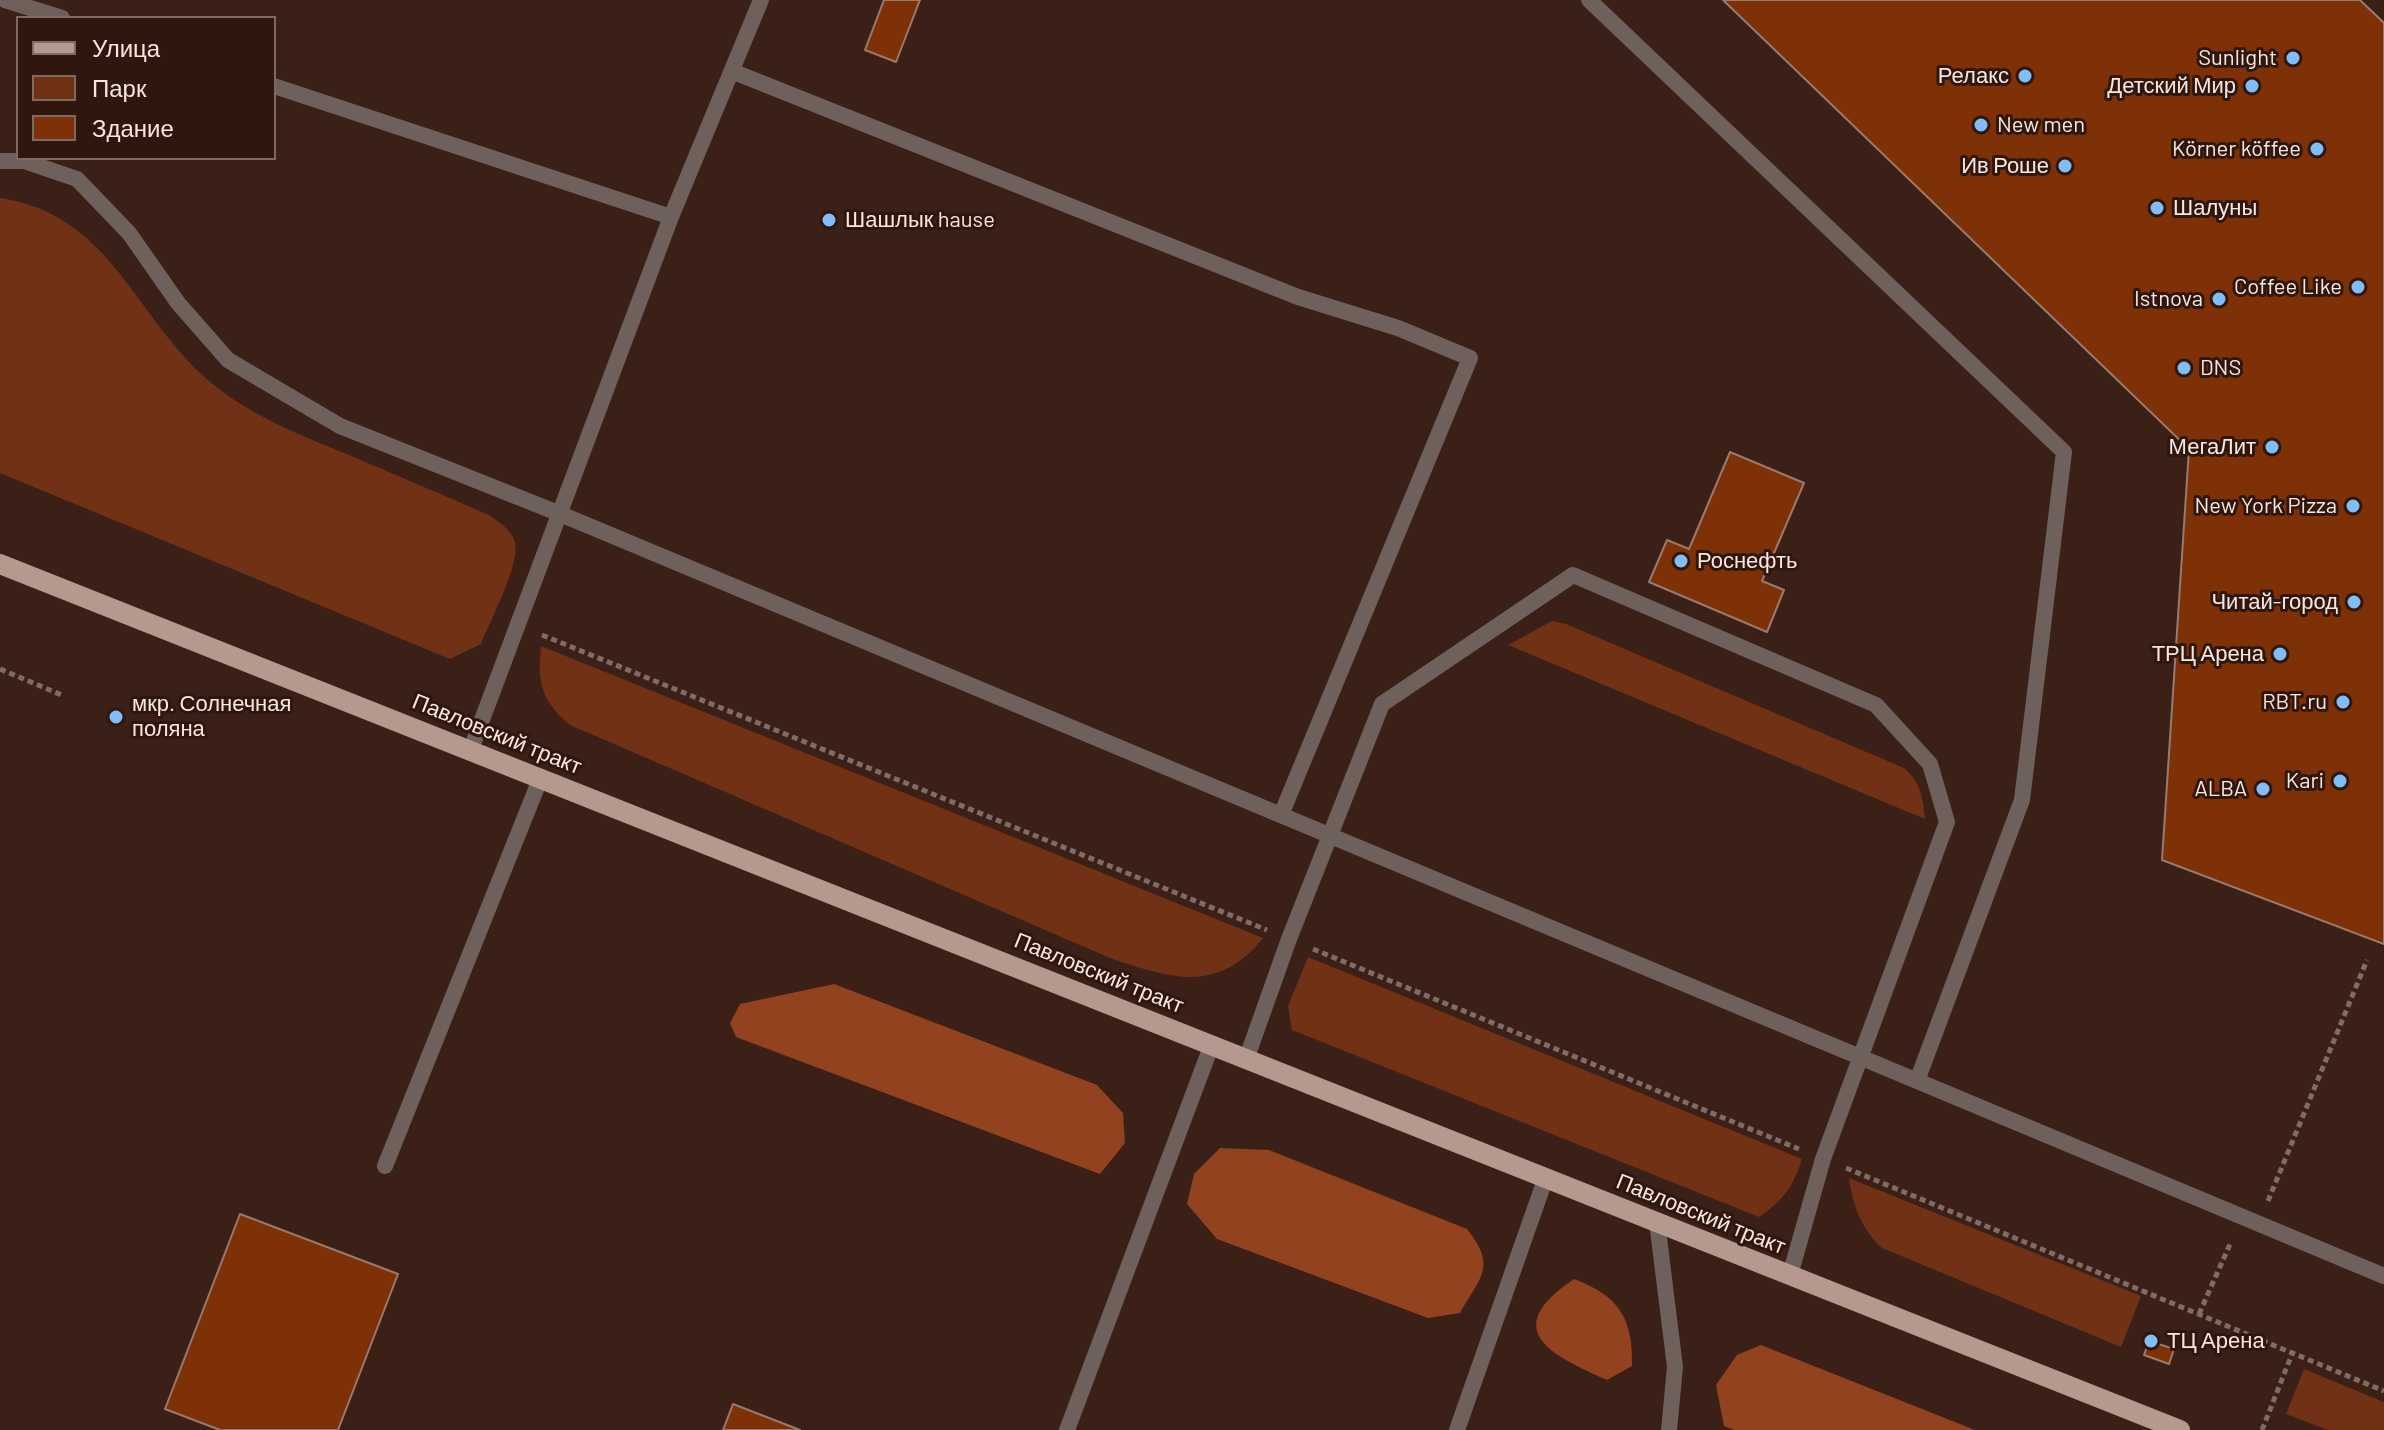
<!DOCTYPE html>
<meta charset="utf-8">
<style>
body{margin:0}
#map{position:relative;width:2384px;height:1430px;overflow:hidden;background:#3a2016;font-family:Barlow,sans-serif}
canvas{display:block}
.legend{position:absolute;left:16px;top:16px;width:260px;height:144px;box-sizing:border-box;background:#2f170d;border:2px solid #7f6a61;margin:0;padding:10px 14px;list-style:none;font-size:24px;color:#f8e7e0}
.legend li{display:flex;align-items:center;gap:16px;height:40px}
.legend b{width:40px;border:2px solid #7f6a61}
</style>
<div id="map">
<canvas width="2384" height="1430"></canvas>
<ul class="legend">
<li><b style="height:10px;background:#b5998e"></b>Улица</li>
<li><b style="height:22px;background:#703115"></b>Парк</li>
<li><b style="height:22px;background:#7e3006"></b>Здание</li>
</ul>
</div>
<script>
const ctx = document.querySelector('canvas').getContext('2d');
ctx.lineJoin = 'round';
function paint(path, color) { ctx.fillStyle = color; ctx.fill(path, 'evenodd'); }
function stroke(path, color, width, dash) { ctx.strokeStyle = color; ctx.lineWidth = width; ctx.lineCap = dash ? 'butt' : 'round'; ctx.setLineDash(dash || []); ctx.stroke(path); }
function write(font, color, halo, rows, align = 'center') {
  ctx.font = font + ' Barlow,sans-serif'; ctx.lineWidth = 6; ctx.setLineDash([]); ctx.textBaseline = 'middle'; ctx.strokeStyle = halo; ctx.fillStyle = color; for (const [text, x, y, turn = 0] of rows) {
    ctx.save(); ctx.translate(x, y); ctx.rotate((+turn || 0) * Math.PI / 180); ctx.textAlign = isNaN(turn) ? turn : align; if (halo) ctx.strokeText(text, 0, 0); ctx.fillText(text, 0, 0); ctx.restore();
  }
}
paint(new Path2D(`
 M0 198C106 214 130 305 200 373 243 413 295 433 349 455 396 475 443 495 489 515 500 523 511 529 515 542 521 563 489 623 481 644L450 659 0 473Z
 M1552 621 1566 624 1904 768C1921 783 1923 797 1925 819L1508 645Z
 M541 646 1263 938C1218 995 1168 978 1110 958L570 725C541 701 537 682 541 646Z
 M1308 957 1802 1159C1793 1187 1783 1201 1759 1217L1292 1030 1288 1006Z
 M1849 1178 2141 1296 2121 1347 1882 1248C1861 1228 1853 1206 1849 1178Z
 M2304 1369 2384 1402V1430H2328L2286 1414Z`), '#703115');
paint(new Path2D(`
 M834 984 1097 1085 1123 1113 1125 1143 1100 1174 736 1037 730 1023 740 1004Z
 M1220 1148 1269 1150 1467 1229C1497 1267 1481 1276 1460 1313L1428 1318 1217 1239 1187 1204 1194 1174Z
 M1574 1279C1619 1296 1633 1318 1632 1366L1607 1380C1551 1355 1498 1330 1574 1279Z
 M1761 1345 1975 1430H1734L1724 1426 1716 1385 1737 1355Z`), '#92421e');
const building = new Path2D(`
 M884 0H920L896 62 865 50Z
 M1723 0H2360L2384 23V944L2162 860 2189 449Z
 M1730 452 1804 483 1762 581 1784 590 1767 632 1649 582 1667 540 1689 549Z
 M240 1214 398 1274 338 1430H220L165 1409Z
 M2149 1341 2174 1349 2169 1364 2144 1355Z
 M733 1404 800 1430H723Z`);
paint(building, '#7e3006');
stroke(building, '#997a6d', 2);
stroke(new Path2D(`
 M542 635 1267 930
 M0 669 64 696
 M1313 949 1799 1149
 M1846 1168 2384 1391
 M2268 1201 2367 960
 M2199 1314 2231 1242
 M2262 1430 2292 1354`), '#816b62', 5, [6, 4]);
stroke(new Path2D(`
 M5 0 62 18
 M1589 0 2064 452 2022 800 1917 1081
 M734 72 1298 297 1398 328 1470 358 1281 815
 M274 86 671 217
 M0 161H24L77 179 129 233 178 303 228 360 340 426 558 513 2384 1276
 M471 749 671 217 761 0
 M1247 1057 1289 939 1382 704 1573 575 1876 705 1930 764 1947 822 1823 1159 1790 1275
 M385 1166 541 777
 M1657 1222 1675 1367 1669 1430
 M1067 1430 1212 1044
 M1457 1430 1546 1177`), '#6e615b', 16);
stroke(new Path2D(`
 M0 564 2180 1430`), '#b5998e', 20);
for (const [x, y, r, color] of [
 [2293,58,8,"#81bdfa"],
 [2025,76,8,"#81bdfa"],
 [2252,86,8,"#81bdfa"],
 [1981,125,8,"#81bdfa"],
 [2317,149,8,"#81bdfa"],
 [2065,166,8,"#81bdfa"],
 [2157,208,8,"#81bdfa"],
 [829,220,8,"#81bdfa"],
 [2358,287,8,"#81bdfa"],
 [2219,299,8,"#81bdfa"],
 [2184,368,8,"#81bdfa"],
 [2272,447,8,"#81bdfa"],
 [2353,506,8,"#81bdfa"],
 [1681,561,8,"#81bdfa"],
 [2354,602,8,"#81bdfa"],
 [2280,654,8,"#81bdfa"],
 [2343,702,8,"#81bdfa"],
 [116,717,8,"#81bdfa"],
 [2340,781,8,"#81bdfa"],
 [2263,789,8,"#81bdfa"],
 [2151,1341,8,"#81bdfa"]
]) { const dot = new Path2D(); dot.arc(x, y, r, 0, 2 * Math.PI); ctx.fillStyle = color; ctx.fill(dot); stroke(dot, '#2f170d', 3); }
write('22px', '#f8e7e0', '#2f170d', [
 ["Sunlight",2277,58],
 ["Релакс",2009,76],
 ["Детский Мир",2236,86],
 ["New men",1997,125,"left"],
 ["Körner köffee",2301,149],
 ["Ив Роше",2049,166],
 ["Шалуны",2173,208,"left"],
 ["Шашлык hause",845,220,"left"],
 ["Coffee Like",2342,287],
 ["Istnova",2203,299],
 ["DNS",2200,368,"left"],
 ["МегаЛит",2256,447],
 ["New York Pizza",2337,506],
 ["Роснефть",1697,561,"left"],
 ["Читай-город",2338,602],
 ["ТРЦ Арена",2264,654],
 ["RBT.ru",2327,702],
 ["мкр. Солнечная",132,704,"left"],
 ["поляна",132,729,"left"],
 ["Kari",2324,781],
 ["ALBA",2247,789],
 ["ТЦ Арена",2167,1341,"left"]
], 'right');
write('22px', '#f8e7e0', '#2f170d', [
 ["Павловский тракт",497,734,22],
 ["Павловский тракт",1099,973,22],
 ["Павловский тракт",1701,1214,22]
]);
</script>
